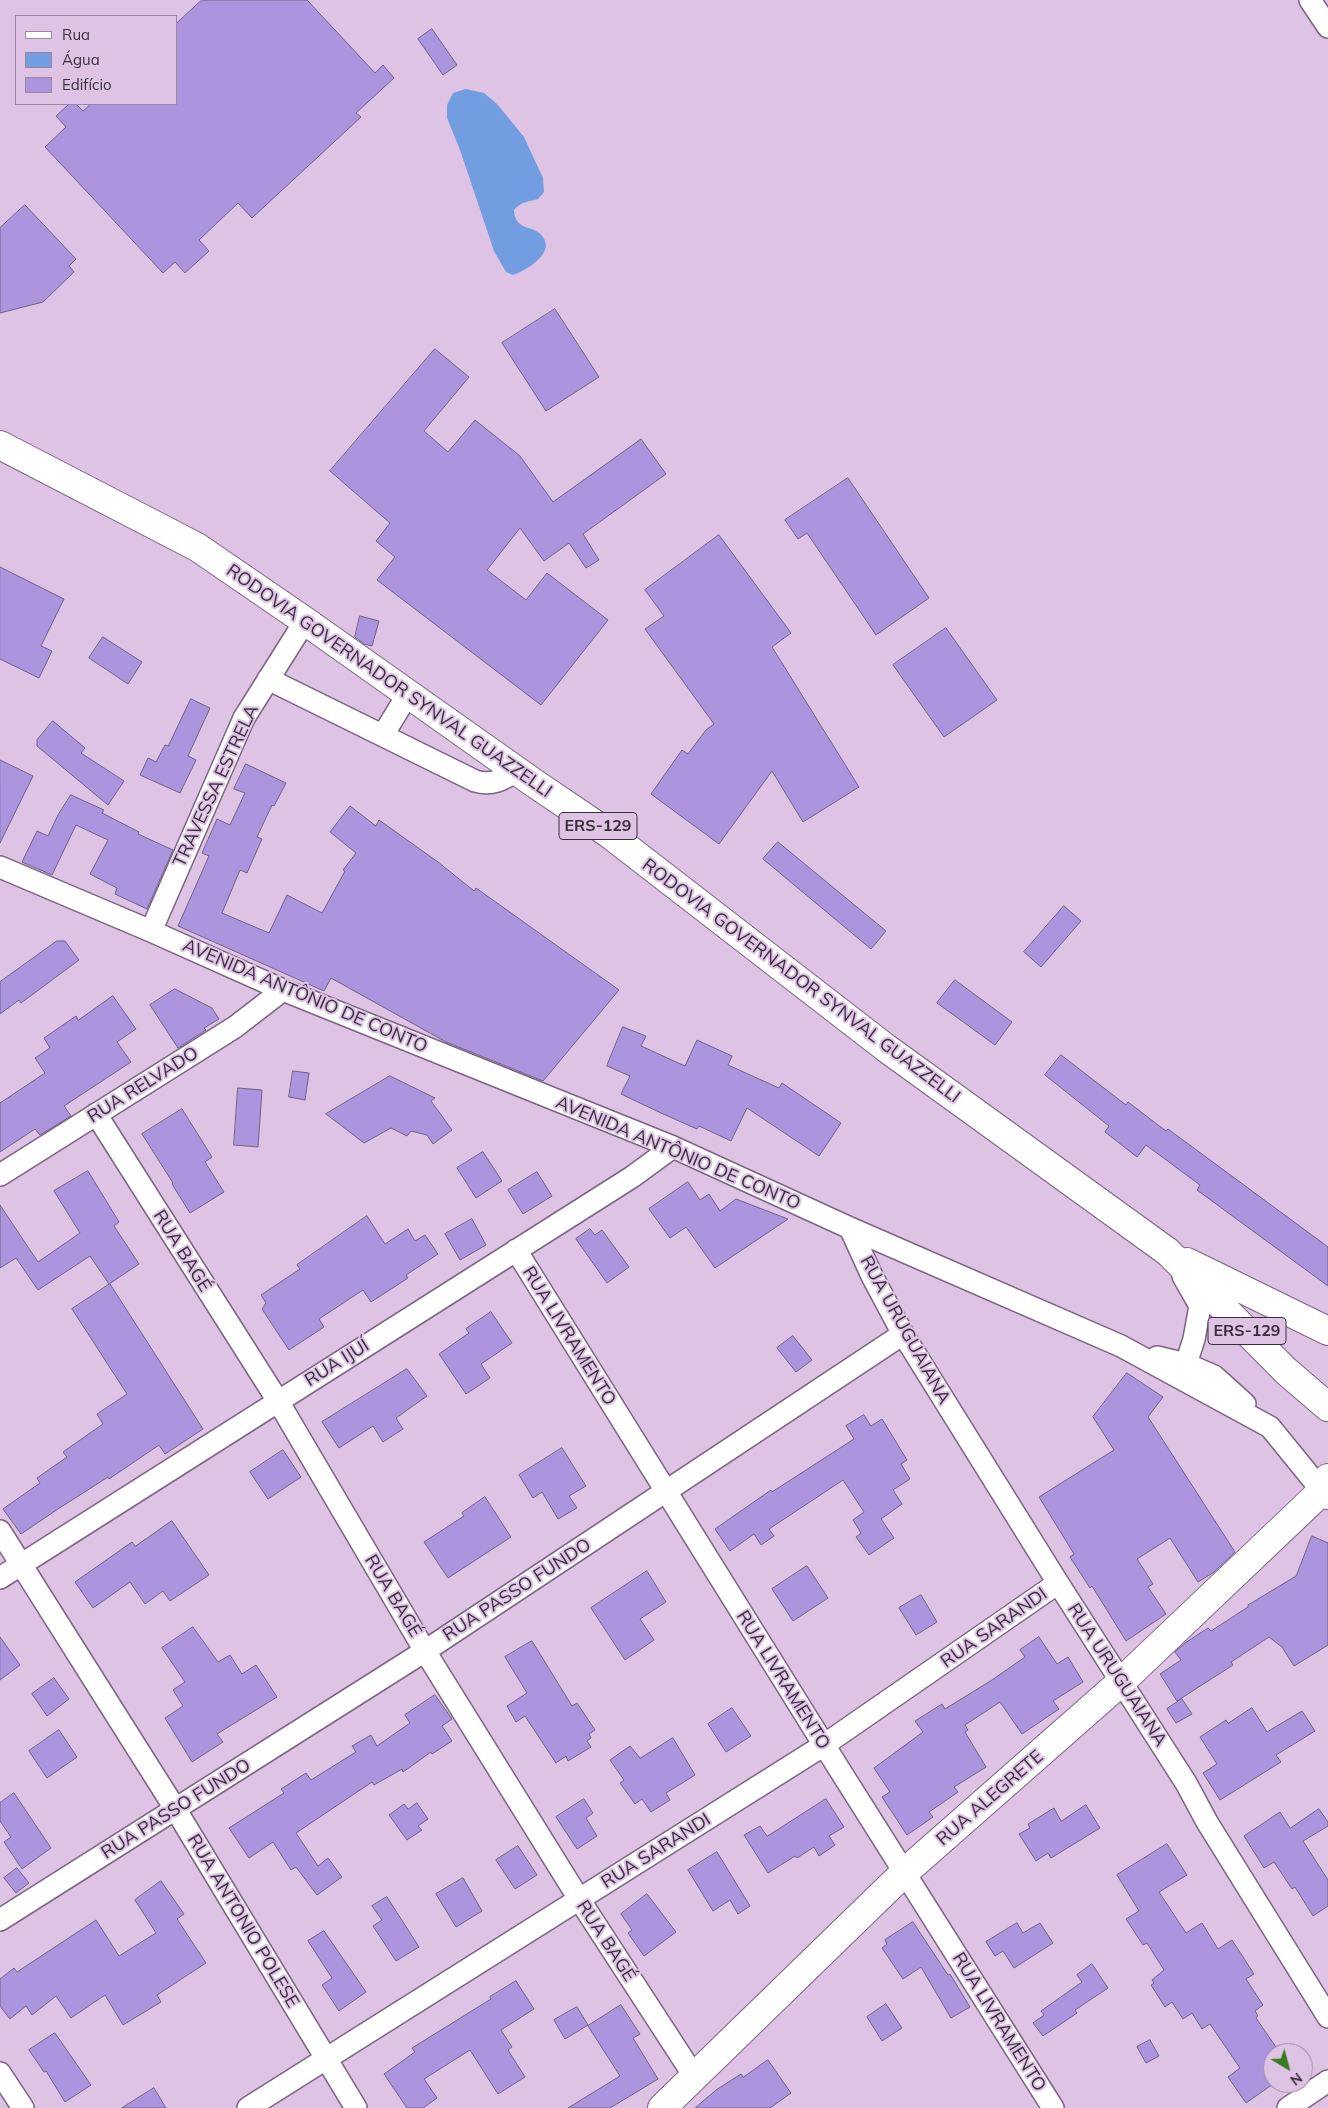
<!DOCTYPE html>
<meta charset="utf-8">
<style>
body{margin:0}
#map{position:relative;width:1328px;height:2108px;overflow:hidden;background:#dec3e5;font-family:Mulish,sans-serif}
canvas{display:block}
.legend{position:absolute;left:15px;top:15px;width:162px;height:90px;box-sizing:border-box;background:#dec3e5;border:1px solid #9c88a1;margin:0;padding:6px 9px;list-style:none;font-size:15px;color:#392f3c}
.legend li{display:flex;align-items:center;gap:10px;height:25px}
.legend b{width:25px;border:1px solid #9c88a1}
.north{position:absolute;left:1263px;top:2043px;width:50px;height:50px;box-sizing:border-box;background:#dec3e5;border:1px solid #9c88a1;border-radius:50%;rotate:143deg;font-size:14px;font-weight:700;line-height:20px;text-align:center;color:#392f3c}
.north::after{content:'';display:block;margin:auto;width:18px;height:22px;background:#397c1e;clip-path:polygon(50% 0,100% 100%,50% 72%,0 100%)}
</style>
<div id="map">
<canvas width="1328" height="2108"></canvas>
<ul class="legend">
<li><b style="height:6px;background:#fff"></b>Rua</li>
<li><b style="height:14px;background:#729ee1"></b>Água</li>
<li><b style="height:14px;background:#ac94df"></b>Edifício</li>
</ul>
<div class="north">N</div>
</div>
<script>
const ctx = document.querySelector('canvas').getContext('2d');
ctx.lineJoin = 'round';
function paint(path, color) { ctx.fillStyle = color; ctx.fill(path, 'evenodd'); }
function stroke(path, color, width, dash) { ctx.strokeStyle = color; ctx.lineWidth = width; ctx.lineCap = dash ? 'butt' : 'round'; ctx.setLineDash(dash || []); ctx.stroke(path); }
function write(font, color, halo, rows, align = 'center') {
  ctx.font = font + ' Mulish,sans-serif'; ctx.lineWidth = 4; ctx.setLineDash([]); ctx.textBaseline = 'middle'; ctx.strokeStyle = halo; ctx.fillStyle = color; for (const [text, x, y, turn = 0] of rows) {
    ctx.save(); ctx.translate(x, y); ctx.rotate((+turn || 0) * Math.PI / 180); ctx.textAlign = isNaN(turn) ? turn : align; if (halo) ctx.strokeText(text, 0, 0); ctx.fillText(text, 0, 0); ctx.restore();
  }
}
paint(new Path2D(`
 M466 89 484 93 497 104 524 137 543 178 544 192 538 199C528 202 522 201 514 210 515 232 534 224 543 237 555 254 525 271 513 275L506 272 494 251 460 150 447 118V105L453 93Z`), '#729ee1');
const building = new Path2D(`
 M202 0H307L375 73 383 65 394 78 356 113 361 117 252 218 238 203 199 240 209 251 185 273 175 262 163 273 45 147 66 127 56 116 69 104H76L83 111 91 104H176V24Z
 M432 29 457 65 443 75 418 39Z
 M25 205 76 259 69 266 74 272 43 302 0 313V228Z
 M555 309 599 377 546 411 502 343Z
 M435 349 469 377 424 431 448 452 475 420 520 456 553 502 641 439 666 474 583 534 599 560 586 568 569 543 544 561 520 528 487 570 526 600 547 573 608 620 541 705 377 580 395 557 376 541 390 523 330 471Z
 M848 478 929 598 876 635 807 533 798 539 785 520Z
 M719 535 791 633 772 647 859 787 803 822 772 771 719 844 651 794 682 750 688 754 706 730 714 724 645 629 664 616 645 590Z
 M0 567 64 599 41 646 52 651 39 678 0 659Z
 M360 616 379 621 372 646 364 644 355 637Z
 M946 628 997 700 944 737 893 665Z
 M103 637 142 662 128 684 89 658Z
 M191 699 210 708 188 756 196 760 180 793 140 775 148 758 156 762 165 745 168 746Z
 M53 721 85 748 81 753 124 781 108 805 37 746V740Z
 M0 760 33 776 0 843Z
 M246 764 286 783 274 806 272 805 257 837 262 839 247 873 240 870 222 913 269 933 287 895 322 913 345 871 343 870 356 853 330 832 350 806 376 826 379 820 438 862 474 891 476 888 619 990 543 1081 446 1042 331 978 324 991 178 926 209 856 202 853 217 819 230 825 245 793 234 789Z
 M71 795 104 810 102 813 139 832 138 834 173 850 147 909 115 894 117 888 90 874 108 840 76 825 52 875 22 862 37 831 48 836 58 815Z
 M778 842 886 931 871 949 763 859Z
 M1064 906 1081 921 1041 967 1024 952Z
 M57 941H65L79 960 21 1003 19 1000 0 1014V982Z
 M955 980 1012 1022 995 1045 937 1003Z
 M175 989 212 1008 219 1019 204 1028 206 1030 178 1048 150 1005Z
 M113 996 136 1029 117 1042 131 1062 64 1106 71 1116 40 1135 35 1129 0 1152V1103L45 1073 35 1058 50 1048 44 1038 76 1016 78 1020Z
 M623 1027 646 1036 641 1046 685 1066 697 1040 732 1056 728 1065 779 1088 782 1083 841 1123 819 1156 747 1108 731 1141 699 1126 697 1129 661 1113 621 1094 630 1076 607 1066Z
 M1061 1055 1126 1105 1128 1102 1166 1131 1168 1129 1328 1247V1286L1197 1190 1200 1185 1146 1145 1137 1157 1105 1132 1109 1126 1045 1075Z
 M293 1071 309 1073 305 1100 289 1097Z
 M390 1076 435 1098 431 1101 452 1130 433 1144 427 1135 411 1131 407 1136 391 1128 364 1143 326 1114Z
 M238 1088 262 1090 258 1147 234 1145Z
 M182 1109 212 1157 205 1162 224 1192 190 1213 172 1184 173 1183 142 1134Z
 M483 1152 502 1181 476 1198 457 1168Z
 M88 1171 119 1222 114 1226 139 1264 109 1284 90 1256 38 1290 16 1258 0 1268V1205L38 1262 80 1233 54 1191Z
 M537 1172 552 1196 523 1214 508 1190Z
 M688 1182 700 1200 709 1194 720 1211 736 1199 788 1219 715 1268 686 1227 670 1238 649 1209Z
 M367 1216 385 1244 408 1229 415 1241 425 1235 438 1254 406 1275 408 1278 371 1302 363 1290 319 1319 324 1327 289 1350 262 1309 266 1303 261 1295 300 1269 297 1265Z
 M472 1219 486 1245 460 1260 445 1234Z
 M590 1229 595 1235 602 1230 629 1267 607 1283 576 1239Z
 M110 1284 203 1429 165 1454 159 1445 109 1479 108 1477 58 1509 21 1534 3 1509 40 1483 37 1478 67 1457 63 1452 103 1424 97 1414 127 1394 72 1309Z
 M491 1312 512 1343 481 1364 490 1378 466 1394 439 1354 469 1333 466 1329Z
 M793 1336 812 1360 796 1372 777 1348Z
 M407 1369 427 1396 396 1418 403 1429 383 1442 373 1426 339 1448 322 1422Z
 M1127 1373 1163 1397 1148 1417 1235 1552 1214 1572 1198 1582 1170 1538 1137 1559 1153 1584 1148 1587 1166 1614 1126 1641 1092 1586 1090 1588 1070 1557 1074 1554 1039 1497 1114 1450 1093 1417Z
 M864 1415 871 1426 882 1419 907 1460 901 1464 910 1479 893 1490 902 1504 881 1519 894 1538 869 1555 856 1537 861 1533 853 1520 864 1512 843 1480 769 1529 774 1536 761 1545 754 1534 730 1551 715 1529 771 1490 772 1492 854 1439 846 1426Z
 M562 1448 586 1486 569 1496 577 1508 558 1519 542 1492 533 1498 519 1475Z
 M283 1450 301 1477 268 1499 250 1472Z
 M485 1497 511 1537 448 1578 424 1542 464 1516 462 1513Z
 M172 1521 209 1575 170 1601 163 1591 145 1604 130 1582 93 1608 75 1582 132 1542 135 1546Z
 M1312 1536 1328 1543V1645L1294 1666 1282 1647 1269 1637 1231 1662 1233 1665 1177 1701 1160 1674 1181 1660 1175 1652 1185 1643 1208 1628 1211 1631 1248 1607V1605L1296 1576Z
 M807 1566 828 1598 793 1621 772 1589Z
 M647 1571 666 1602 640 1619 654 1640 625 1660 591 1608Z
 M921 1595 937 1622 916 1635 899 1608Z
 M193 1627 218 1662 230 1655 242 1674 256 1665 277 1697 217 1734 223 1742 192 1762 165 1718 183 1706 173 1690 185 1682 162 1648Z
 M0 1637 20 1665 0 1680Z
 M1039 1637 1057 1664 1068 1657 1083 1682 1053 1701 1059 1709 1022 1734 1000 1702 965 1725 968 1730 965 1732 986 1767 954 1787 958 1792 929 1812 933 1817 907 1835 882 1797 890 1792 874 1768 923 1732 915 1721 942 1704 945 1709 992 1680 1025 1657 1020 1650Z
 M532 1641 572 1706 577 1703 595 1730 589 1734 591 1738 587 1741 591 1747 568 1761 566 1756 556 1763 525 1716 516 1722 507 1706 527 1693 505 1657Z
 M54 1678 69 1699 47 1716 32 1694Z
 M435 1695 452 1719 442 1726 452 1741 432 1754 431 1752 403 1772 402 1769 374 1785 372 1782 296 1833 318 1866 328 1858 342 1877 317 1895 296 1867 291 1870 273 1842 249 1858 229 1828 284 1793 281 1789 306 1773 311 1780 356 1752 352 1746 371 1735 377 1746 410 1723 405 1715Z
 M1182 1699 1192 1714 1176 1723 1167 1709Z
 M732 1708 751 1736 726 1752 708 1724Z
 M1252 1708 1267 1732 1302 1711 1315 1731 1276 1755 1281 1762 1220 1800 1203 1773 1217 1764 1200 1737 1226 1720 1228 1723Z
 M59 1730 77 1757 47 1778 29 1751Z
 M673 1738 695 1775 666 1793 670 1800 651 1812 642 1799 635 1804 620 1783 624 1780 610 1760 630 1746 640 1758Z
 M14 1793 51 1848 22 1869 4 1842 11 1837 0 1821V1803Z
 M584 1799 593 1813 586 1818 597 1836 577 1849 556 1817Z
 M826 1799 844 1827 829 1836 835 1845 819 1856 814 1847 797 1858 795 1856 768 1873 744 1835 760 1826 767 1836Z
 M417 1803 428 1819 418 1826 422 1830 407 1840 389 1815 404 1804 408 1809Z
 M1086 1805 1100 1828 1051 1858 1048 1853 1036 1861 1019 1834 1030 1828 1028 1824 1054 1808 1061 1821Z
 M1319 1809 1328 1822V1826L1303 1841 1328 1880V1906L1313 1916 1295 1887 1292 1889 1274 1862 1264 1868 1244 1836 1280 1812 1290 1828Z
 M1167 1844 1187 1875 1159 1892 1186 1933 1202 1923 1218 1949 1232 1940 1254 1974 1246 1979 1263 2005 1255 2011 1258 2016 1256 2018 1280 2053H1273V2084L1246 2103 1228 2077 1240 2068 1210 2024 1202 2029 1192 2013 1183 2019 1172 2002 1165 2007 1151 1985 1154 1983 1152 1980 1164 1970 1147 1943 1143 1945 1126 1919 1139 1911 1117 1875Z
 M518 1846 537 1875 515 1889 496 1860Z
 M717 1852 750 1906 738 1914 730 1900 713 1911 688 1870Z
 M17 1868 29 1883 16 1893 4 1878Z
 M463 1878 482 1911 456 1927 436 1894Z
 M161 1881 184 1914 177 1919 206 1963 157 1995 161 2002 123 2025 105 1995 71 2018 56 1996 32 2015 26 2006 10 2019 0 2006V1979L14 1968 17 1972 96 1920 119 1956 156 1933 135 1900Z
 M647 1894 676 1932 644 1956 628 1933 632 1930 621 1914Z
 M387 1897 419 1947 396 1961 373 1926 382 1920 372 1906Z
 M913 1922 948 1975 950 1974 970 2007 951 2018 921 1967 903 1979 882 1948 887 1944 885 1940Z
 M1017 1923 1023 1933 1040 1923 1053 1943 1014 1968 1003 1951 995 1956 986 1942Z
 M324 1931 366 1992 339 2011 322 1985 332 1978 308 1941Z
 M1092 1964 1108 1988 1075 2010 1077 2013 1043 2036 1033 2023 1044 2015 1041 2011 1082 1982 1077 1975Z
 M516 1981 534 2009 501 2030 512 2047 508 2050 525 2077 498 2094 470 2050 424 2079 437 2098 423 2108H407L384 2074 415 2052 412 2048 491 1999 490 1997Z
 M886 2004 902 2028 882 2041 867 2017Z
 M621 2005 640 2034 633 2038 658 2079 610 2108H568L620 2076 588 2026Z
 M577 2007 588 2025 565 2039 554 2020Z
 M55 2033 91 2085 65 2102 46 2071 44 2072 29 2050Z
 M1150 2040 1159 2056 1146 2063 1137 2047Z
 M768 2060 791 2093 770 2108H695L716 2090 741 2074 743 2077Z
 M154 2088 166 2108H122Z`);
paint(building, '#ac94df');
stroke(building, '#6e6385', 1);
const street = new Path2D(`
 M1310 0 1328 27
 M268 679 475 781C492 786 502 780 517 771
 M383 735 408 694
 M0 867 151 931 283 990 673 1147 850 1228 1121 1346 1270 1427 1322 1491
 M151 931 244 718 305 621
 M96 1114 278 1401 425 1651 579 1899 694 2076
 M0 1175 235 1027 283 990
 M850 1228 872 1276 903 1334 1058 1583 1186 1783 1207 1822 1328 2017
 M516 1250 824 1745 1053 2108
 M1157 1357 1186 1364 1194 1339 1200 1306 1183 1276
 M1186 1364 1214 1376 1245 1404
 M0 1531 176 1810 356 2108
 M0 1578 632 1177 673 1147
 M0 1920 425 1651 903 1334
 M0 2073 23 2108
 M248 2108 824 1745 1058 1583
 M1288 2108 1328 2081`);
const secondary = new Path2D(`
 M662 2108 905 1872 1121 1682 1322 1491`);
const primary = new Path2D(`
 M0 445 197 547 305 621 534 783 608 833 886 1048 1168 1252 1286 1371 1328 1407
 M1187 1262 1328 1331
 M1328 1478 1322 1491 1328 1495`);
stroke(street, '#7c6483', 24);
stroke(secondary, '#7c6483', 30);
stroke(primary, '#7c6483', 30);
stroke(street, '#fff', 21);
stroke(secondary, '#fff', 28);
stroke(primary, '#fff', 28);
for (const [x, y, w] of [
 [598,826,78],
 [1247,1331,78]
]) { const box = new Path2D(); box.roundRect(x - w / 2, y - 13.5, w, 27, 4); ctx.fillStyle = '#dec3e5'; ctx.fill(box); stroke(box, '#392f3c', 1); }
write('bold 16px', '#392f3c', null, [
 ["ERS-129",598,826],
 ["ERS-129",1247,1331]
]);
write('18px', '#392f3c', '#dec3e5', [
 ["RODOVIA GOVERNADOR SYNVAL GUAZZELLI",389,681,35],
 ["TRAVESSA ESTRELA",216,786,-65],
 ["RODOVIA GOVERNADOR SYNVAL GUAZZELLI",801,981,37],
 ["AVENIDA ANTÔNIO DE CONTO",305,996,23],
 ["RUA RELVADO",143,1085,-32],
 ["AVENIDA ANTÔNIO DE CONTO",678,1153,23],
 ["RUA BAGÉ",182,1251,58],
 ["RUA URUGUAIANA",905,1330,61],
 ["RUA LIVRAMENTO",569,1336,58],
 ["RUA IJUÍ",337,1363,-32],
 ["RUA PASSO FUNDO",517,1590,-33],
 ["RUA BAGÉ",393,1596,59],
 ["RUA SARANDI",994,1628,-35],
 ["RUA URUGUAIANA",1117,1675,57],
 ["RUA LIVRAMENTO",783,1680,58],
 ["RUA ALEGRETE",990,1798,-41],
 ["RUA PASSO FUNDO",176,1809,-32],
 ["RUA SARANDI",656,1851,-32],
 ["RUA ANTONIO POLESE",243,1921,59],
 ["RUA BAGÉ",606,1941,57],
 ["RUA LIVRAMENTO",999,2022,58]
]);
</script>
